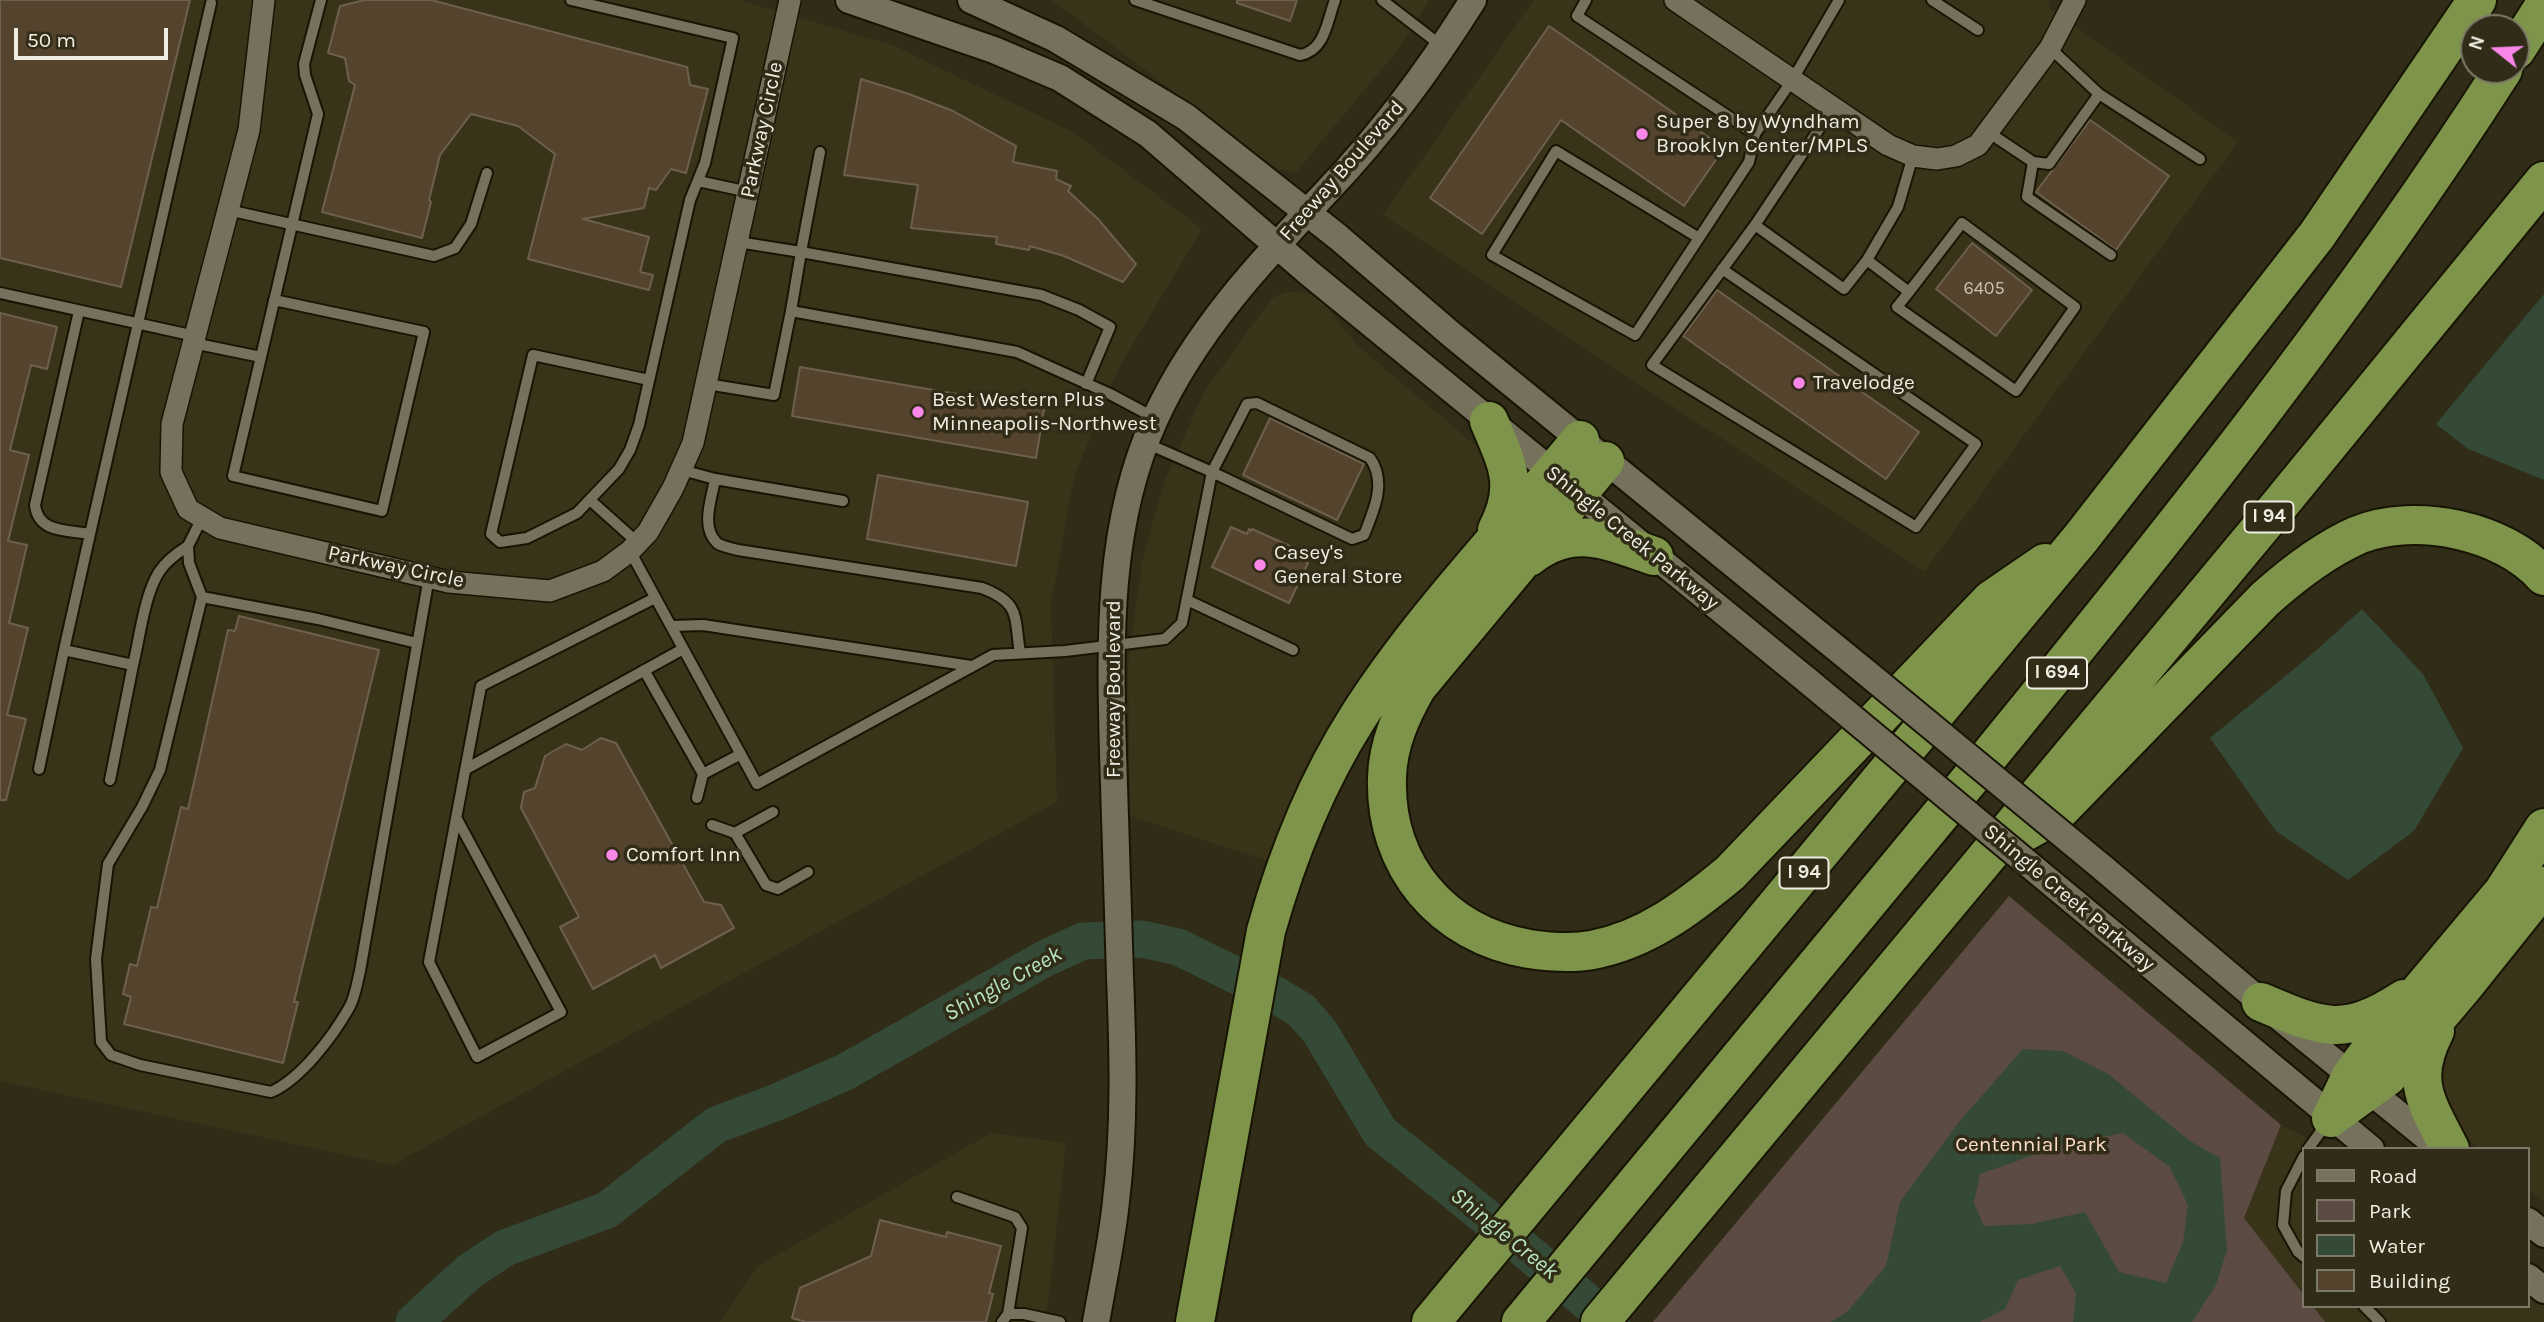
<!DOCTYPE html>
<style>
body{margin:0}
#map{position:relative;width:2544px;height:1322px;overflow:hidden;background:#302c18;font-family:Karla,sans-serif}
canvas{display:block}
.legend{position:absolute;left:2302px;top:1147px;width:228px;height:161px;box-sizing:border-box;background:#302c18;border:2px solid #7c7968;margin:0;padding:9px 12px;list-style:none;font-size:21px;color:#efede1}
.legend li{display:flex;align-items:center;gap:14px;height:35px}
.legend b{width:35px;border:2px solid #7c7968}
.north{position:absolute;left:2460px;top:14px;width:70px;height:70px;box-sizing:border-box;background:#302c18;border:2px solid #7c7968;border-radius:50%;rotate:288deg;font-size:19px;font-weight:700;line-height:28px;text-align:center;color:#efede1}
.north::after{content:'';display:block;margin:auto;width:24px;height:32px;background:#f987e8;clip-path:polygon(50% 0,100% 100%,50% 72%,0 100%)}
.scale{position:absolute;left:14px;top:28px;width:154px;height:32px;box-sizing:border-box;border:4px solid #efede1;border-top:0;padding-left:9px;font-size:21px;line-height:24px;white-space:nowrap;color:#efede1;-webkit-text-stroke:5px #302c18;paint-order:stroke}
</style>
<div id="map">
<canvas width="2544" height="1322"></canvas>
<ul class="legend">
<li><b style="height:9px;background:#75715c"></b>Road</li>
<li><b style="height:19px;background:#5c4b42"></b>Park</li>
<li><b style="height:19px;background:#344a37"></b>Water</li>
<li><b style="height:19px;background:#54432d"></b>Building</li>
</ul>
<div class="north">N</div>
<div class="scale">50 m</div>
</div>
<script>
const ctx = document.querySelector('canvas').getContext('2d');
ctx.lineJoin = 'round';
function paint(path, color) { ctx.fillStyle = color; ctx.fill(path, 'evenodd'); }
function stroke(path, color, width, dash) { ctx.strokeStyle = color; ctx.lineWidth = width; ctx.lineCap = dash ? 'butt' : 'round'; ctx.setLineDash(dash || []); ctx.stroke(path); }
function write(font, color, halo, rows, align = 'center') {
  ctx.font = font + ' Karla,sans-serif'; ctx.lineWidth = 7; ctx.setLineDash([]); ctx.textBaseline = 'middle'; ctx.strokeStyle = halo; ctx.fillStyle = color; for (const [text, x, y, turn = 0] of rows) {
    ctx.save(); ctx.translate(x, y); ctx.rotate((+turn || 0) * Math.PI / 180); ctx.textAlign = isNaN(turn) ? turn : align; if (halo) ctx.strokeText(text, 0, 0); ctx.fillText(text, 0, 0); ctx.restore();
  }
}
paint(new Path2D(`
 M0 0H739L892 45 1071 131 1202 229 1119 367 1074 477 1051 605 1057 802 392 1165 0 1081Z
 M1052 0H1429L1401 46 1296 172 1277 169Z
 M1534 0H2050L2049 8 2238 142 1924 572 1383 215Z
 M1300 291 1313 295 1324 304 1358 346 1475 445 1492 465 1498 501 1278 864 1130 816 1128 665 1142 561 1164 482 1204 392 1272 298 1287 292Z
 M2544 912V1202L2528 1189V1149H2480L2441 1117 2439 1039Z
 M2281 1125 2329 1149H2304V1295L2244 1218Z
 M991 1133 1066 1143 1049 1295 1042 1322H720L758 1266Z
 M2528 1292 2544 1304V1322H2325L2313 1306H2528Z`), '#393419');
paint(new Path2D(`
 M2009 896 2281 1125 2244 1218 2304 1295V1306H2313L2325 1322H1653Z`), '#5c4b42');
paint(new Path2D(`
 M2544 294V480L2468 449 2436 424Z
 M2362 609 2423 674 2463 748 2414 831 2348 880 2276 831 2210 738 2318 649Z
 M2023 1049 2063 1051 2108 1074 2190 1141 2220 1158 2227 1250 2216 1285 2192 1322H2073L2076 1293 2060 1266 2018 1280 2005 1309 1980 1322H1831L1847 1312 1886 1266 1900 1202 1959 1122ZM2123 1133 2170 1167 2188 1205 2183 1242 2166 1283 2119 1272 2085 1212 2032 1224 1984 1226 1974 1203 1980 1174 2065 1144Z`), '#344a37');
stroke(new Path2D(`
 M414 1322 470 1271 505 1248 607 1210 716 1125 777 1102 845 1072 1046 958 1083 941 1142 939 1178 947 1276 995 1302 1011 1320 1032 1380 1132 1475 1208 1611 1322`), '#344a37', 37);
const building = new Path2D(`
 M0 0H190L121 287 0 258Z
 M365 0H431L687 67 690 85 708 89 686 173 671 169 656 190 649 188 644 208 583 219 649 237 640 272 653 275 649 290 528 259 555 154 518 126 471 114 440 155 429 200 431 202 422 238 322 212 355 85 349 81 345 58 328 53 340 6Z
 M1237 0H1297L1290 21 1237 3Z
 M1549 26 1724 148 1684 206 1561 120 1482 234 1430 198Z
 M861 79 909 94 953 111 1016 146 1013 162 1057 171 1056 179 1071 186 1068 191 1098 219 1136 264 1123 282 1064 256 1030 246 1029 250 996 244 997 237 911 228 918 185 844 175Z
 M2090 120 2169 176 2116 250 2036 192Z
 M1972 243 2032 290 1996 336 1936 289Z
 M1717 290 1919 432 1886 479 1683 336Z
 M0 313 57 327 47 369 31 365 10 450 29 455 8 541 27 545 9 623 28 628 7 715 26 719 6 800H0Z
 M800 367 1044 409 1036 458 792 416Z
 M1270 418 1364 464 1337 520 1243 475Z
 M878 475 1028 502 1016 566 867 539Z
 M1231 527 1247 534 1249 529 1251 531 1252 529 1292 547 1291 549 1293 550 1291 555 1308 563 1289 603 1212 567Z
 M239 616 379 650 294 1002H298L283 1063 124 1024 131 997 123 994 130 964 137 966 151 907 157 908 181 807 188 809 228 630 235 631Z
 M601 738 616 743 704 902 721 905 734 928 661 968 655 955 593 989 560 927 579 917 521 808 524 792 535 788 545 756 566 744 582 750Z
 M880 1220 946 1237 947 1232 1001 1246 989 1293 993 1294 986 1322H806L792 1318 800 1288 871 1256Z`);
paint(building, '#54432d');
stroke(building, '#6e604e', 2);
const service = new Path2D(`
 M571 0 733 38 705 163 690 200 639 425 630 450 619 469 577 513 527 538 500 542 491 534 533 355 649 380
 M1135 0 1300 55C1325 51 1327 21 1335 0
 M1382 0 1443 47
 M1586 0 1577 16 1755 134 1793 79 1839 0
 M1932 0 1978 30
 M2099 94 2200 159
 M1833 108 1755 225 1844 289 1867 260 1898 207 1913 156
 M1988 132 2033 162 2027 197 2111 255
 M2033 162 2049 164 2099 94 2050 48
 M698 181 749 192
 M228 210 434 256 455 248 471 224 487 173
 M1699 238 1635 335 1492 255 1556 151 1699 238 1749 162 1755 134
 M738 242 801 252 820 152
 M1867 260 1909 292 1962 223 2075 307 2016 391 1897 307 1909 292
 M1722 269 1976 444 1916 527 1652 365 1755 225
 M0 293 195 336
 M274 300 424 332 382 511 233 476 318 114 305 75 304 64 321 0
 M79 311 35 505C38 533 67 530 90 534L64 650 133 665C140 637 144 596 159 572 166 561 177 553 188 546
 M791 311 801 252 1041 295 1079 310 1110 327 1086 384
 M193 343 261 357
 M707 384 774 395 791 311 1017 352 1110 394 1155 418
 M1257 403 1370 458C1387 482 1374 510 1364 535L1352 539 1212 472 1247 404Z
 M682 470 715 479C712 498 700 527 717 543 722 547 732 548 738 550L982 588C1021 603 1014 616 1020 653
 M715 479 843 501
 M590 500 638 543
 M202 518 188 546 189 563 202 597 160 770 142 807 108 864 96 959 101 1042 111 1055 140 1065 271 1092C301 1079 333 1036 349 1008 355 998 357 983 360 971L429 577
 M90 534 211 3
 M630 551 757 784 993 655 1065 651 1165 639 1182 623 1212 472 1146 443
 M202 597 318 619 417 643
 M1187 600 1293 650
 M671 626 703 625 971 666
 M644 670 703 774
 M39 769 64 650
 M466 769 683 649
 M110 780 133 665
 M697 798 703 774 741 754
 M457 819 561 1012 477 1057 429 962 481 686 655 598
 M712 825 735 833 773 812
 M735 833 766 885 778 889 808 872
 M2308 1149 2327 1123
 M2304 1156 2286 1191 2283 1225 2298 1252 2304 1257
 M957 1197 1015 1217 1022 1228 1008 1314
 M2364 1306 2380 1322
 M1002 1322 1008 1314H1024L1060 1322`);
const minor = new Path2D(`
 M264 0 249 130 172 424 171 472 188 509 220 528 449 582 550 591 603 571 630 551 648 532 673 488 693 443 790 0
 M1675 0 1888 145 1913 156 1937 159 1956 156 1978 145 2050 48 2075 0`);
const tertiary = new Path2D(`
 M849 0 994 50 1060 78 1148 134 1309 273 1808 681
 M971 0 1056 39 1186 117 1338 237 1452 335 1868 674
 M2103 868 2261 1002 2441 1149
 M2073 901 2371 1149
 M2528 1221 2544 1234
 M2528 1277 2544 1290
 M1096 1322C1103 1282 1112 1241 1116 1201 1125 1127 1123 1051 1120 977 1118 902 1115 827 1113 753 1110 640 1107 524 1155 419 1195 331 1263 259 1329 189 1383 132 1431 67 1473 0`);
const motorway = new Path2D(`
 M2516 50 2544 6
 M1489 421C1507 464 1520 485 1497 530
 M1605 461 1417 687C1401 715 1388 744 1387 777 1384 866 1442 934 1529 949 1550 952 1571 954 1592 950 1646 940 1689 907 1730 873L1991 600 2045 563
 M1529 557C1572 523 1607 540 1654 556
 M2014 838 2055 815 2265 599C2293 574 2324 550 2358 535 2415 512 2503 530 2544 576
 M2261 1002C2322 1028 2344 1038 2404 999
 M2435 1031C2409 1081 2427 1103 2450 1149
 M2334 1115 2388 1076 2465 985 2544 886
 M2331 1118 2351 1076 2368 1053 2503 892 2544 828
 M1195 1322 1266 931C1287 856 1316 783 1358 717 1421 618 1506 531 1580 440
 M1431 1322 2081 538 2317 235 2477 0
 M1521 1322C1676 1135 1831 948 1985 761 2167 538 2347 313 2503 70
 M1600 1322 2277 508 2544 181`);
stroke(service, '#181403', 14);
stroke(minor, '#181403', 24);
stroke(tertiary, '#181403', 30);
stroke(motorway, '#181403', 42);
stroke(service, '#75715c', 10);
stroke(minor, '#75715c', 21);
stroke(tertiary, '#75715c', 26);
stroke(motorway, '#7d944a', 38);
const tertiaryBridge = new Path2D(`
 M1868 674 2103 868
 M1808 681 2073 901`);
stroke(tertiaryBridge, '#181403', 30, []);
stroke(tertiaryBridge, '#75715c', 26);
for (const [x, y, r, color] of [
 [1642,134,7,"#f987e8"],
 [1799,383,7,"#f987e8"],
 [918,412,7,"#f987e8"],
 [1260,565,7,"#f987e8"],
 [612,855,7,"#f987e8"]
]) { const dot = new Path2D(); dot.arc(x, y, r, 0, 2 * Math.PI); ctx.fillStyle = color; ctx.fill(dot); stroke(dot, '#302c18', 2.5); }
write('18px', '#c8c2b4', null, [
 ["6405",1984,289]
]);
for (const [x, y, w] of [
 [2269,517,49],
 [2057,673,60],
 [1804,873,49]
]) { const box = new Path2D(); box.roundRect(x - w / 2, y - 15.5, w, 31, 5); ctx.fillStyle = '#302c18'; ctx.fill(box); stroke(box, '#efede1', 2); }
write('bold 19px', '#efede1', null, [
 ["I 94",2269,517],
 ["I 694",2057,673],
 ["I 94",1804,873]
]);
write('21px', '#efede1', '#302c18', [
 ["Super 8 by Wyndham",1656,122],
 ["Brooklyn Center/MPLS",1656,146],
 ["Travelodge",1813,383],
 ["Best Western Plus",932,400],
 ["Minneapolis-Northwest",932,424],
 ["Casey's",1274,553],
 ["General Store",1274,577],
 ["Comfort Inn",626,855]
], 'left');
write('21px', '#efede1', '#302c18', [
 ["Parkway Circle",762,130,-78],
 ["Freeway Boulevard",1342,171,-49],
 ["Shingle Creek Parkway",1632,538,39],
 ["Parkway Circle",396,567,12],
 ["Freeway Boulevard",1114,689,-90],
 ["Shingle Creek Parkway",2069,898,40]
]);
write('21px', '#fddccb', '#302c18', [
 ["Centennial Park",2031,1145]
]);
write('italic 23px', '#b7e4bd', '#302c18', [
 ["Shingle Creek",1003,984,-29],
 ["Shingle Creek",1504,1234,39]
]);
</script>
